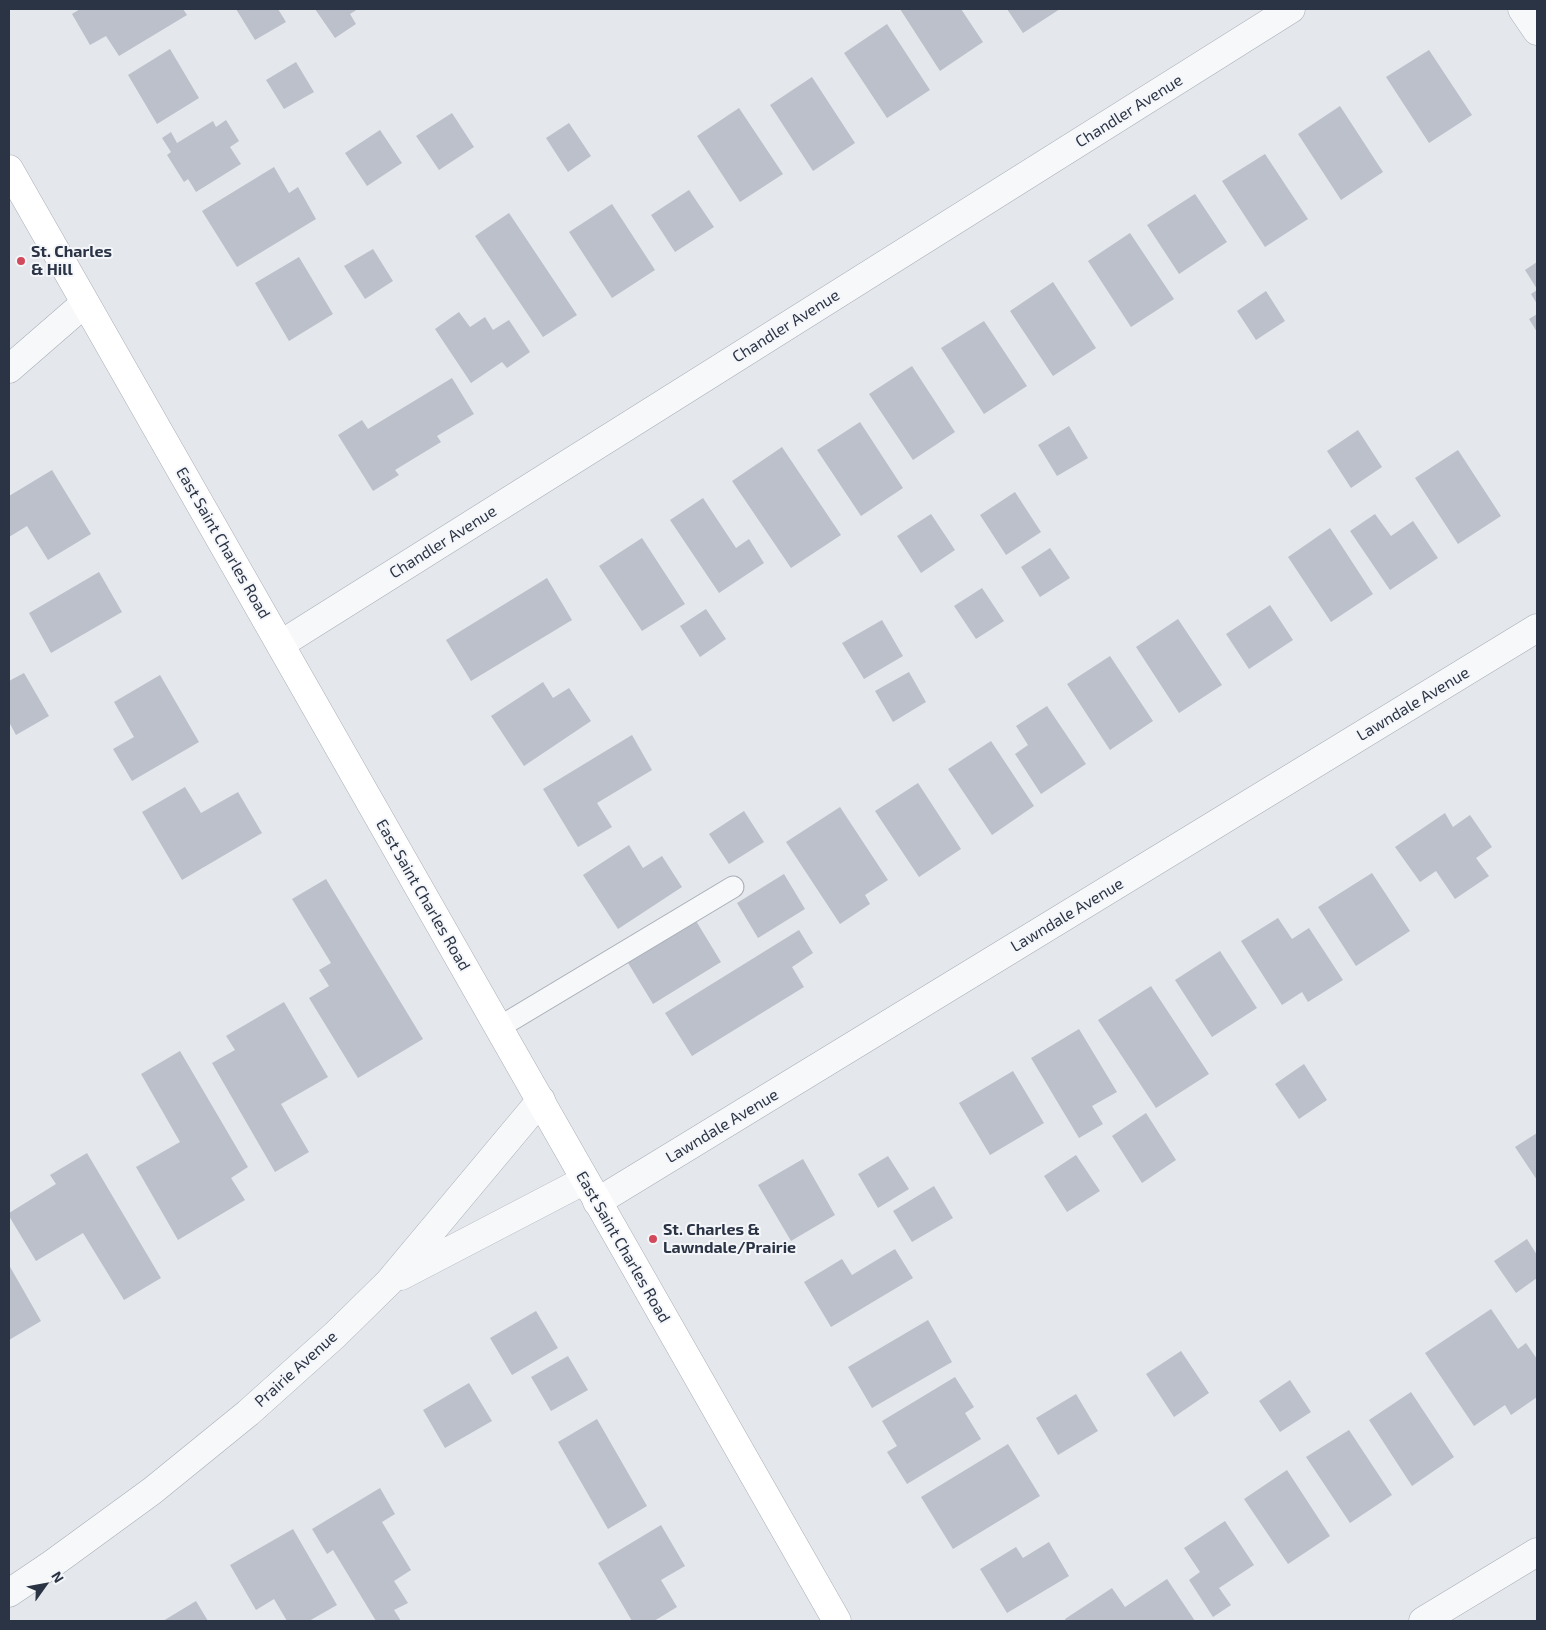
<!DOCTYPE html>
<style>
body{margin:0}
#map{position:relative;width:1546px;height:1630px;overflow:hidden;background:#e4e7ec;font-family:"Exo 2",sans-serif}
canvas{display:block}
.frame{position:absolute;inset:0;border:10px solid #2b3445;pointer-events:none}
.north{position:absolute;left:20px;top:1560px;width:50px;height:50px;-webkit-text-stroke:4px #f4f6f9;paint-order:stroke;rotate:58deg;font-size:14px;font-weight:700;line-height:20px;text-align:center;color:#2b3445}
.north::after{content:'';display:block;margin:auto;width:18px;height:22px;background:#2b3445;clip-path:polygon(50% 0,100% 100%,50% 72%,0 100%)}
</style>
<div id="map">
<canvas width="1546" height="1630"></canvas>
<div class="frame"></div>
<div class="north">N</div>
</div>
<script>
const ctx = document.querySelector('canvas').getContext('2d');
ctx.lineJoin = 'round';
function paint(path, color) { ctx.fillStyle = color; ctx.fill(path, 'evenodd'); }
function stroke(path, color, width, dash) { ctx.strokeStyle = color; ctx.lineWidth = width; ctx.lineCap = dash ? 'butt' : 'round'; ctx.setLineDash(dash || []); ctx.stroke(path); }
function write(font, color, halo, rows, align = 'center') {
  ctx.font = font + ' "Exo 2",sans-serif'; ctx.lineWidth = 4; ctx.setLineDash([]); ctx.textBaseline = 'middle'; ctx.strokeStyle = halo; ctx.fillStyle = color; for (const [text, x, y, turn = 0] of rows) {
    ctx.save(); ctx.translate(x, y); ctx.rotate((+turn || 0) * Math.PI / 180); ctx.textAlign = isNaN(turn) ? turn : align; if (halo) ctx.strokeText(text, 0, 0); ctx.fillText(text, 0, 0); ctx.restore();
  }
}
paint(new Path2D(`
 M80 9H183L187 15 119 56 106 36 90 45 72 14Z
 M236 9H278L286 22 255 40Z
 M315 9H358L350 14 356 24 335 38Z
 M900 9H961L983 42 940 71Z
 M1007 9H1060L1023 33Z
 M887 24 930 90 887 118 844 53Z
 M170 49 199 98 157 124 128 75Z
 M1429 50 1472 115 1429 143 1386 77Z
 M296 62 314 92 284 109 266 80Z
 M812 77 855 143 813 171 770 105Z
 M1340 106 1383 172 1341 200 1298 134Z
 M739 108 783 174 740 202 697 136Z
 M452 113 474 147 439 170 416 136Z
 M226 120 239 141 230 147 241 164 196 192 188 179 184 182 167 155 171 152 162 138 171 132 177 143 213 121 216 127Z
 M569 123 591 156 568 172 546 138Z
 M380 130 402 163 367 186 345 153Z
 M1265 154 1308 219 1265 247 1222 181Z
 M274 167 289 193 298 187 316 219 237 267 202 211Z
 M689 190 714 227 675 252 651 215Z
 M1195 194 1227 242 1179 274 1147 225Z
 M612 204 655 270 612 298 569 232Z
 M509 213 577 315 543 337 475 236Z
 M1130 233 1174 299 1131 327 1088 261Z
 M373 249 393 281 365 299 344 266Z
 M299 257 333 314 289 341 255 283Z
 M1537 262V289L1525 270Z
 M1053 282 1096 348 1053 376 1010 311Z
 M1537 290V304L1531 294Z
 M1266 291 1285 321 1256 340 1237 311Z
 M459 312 470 327 485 317 493 330 509 320 530 352 507 368 502 362 471 383 435 329Z
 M1537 314V332L1529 319Z
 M984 321 1027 386 984 414 941 348Z
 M912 366 955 432 913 460 869 394Z
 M452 378 474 414 437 436 441 442 395 470 399 475 373 491 338 435 362 420 368 429Z
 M860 422 903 488 861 516 817 450Z
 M1069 426 1088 458 1057 476 1038 445Z
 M1358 430 1382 467 1351 488 1327 451Z
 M782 447 841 535 791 568 732 481Z
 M1458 450 1501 516 1458 544 1415 478Z
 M52 470 91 534 48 560 27 526 9 537V496Z
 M1015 492 1041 532 1006 555 980 515Z
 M703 498 736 548 749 539 764 563 719 593 670 520Z
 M931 514 955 550 921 573 897 536Z
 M1375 514 1391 536 1413 521 1438 558 1390 590 1350 531Z
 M1330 528 1373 594 1331 622 1288 557Z
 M642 538 685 604 642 631 599 566Z
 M1050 548 1070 578 1040 597 1021 567Z
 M99 572 122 612 51 653 29 613Z
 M547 578 572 620 471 681 446 640Z
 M982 588 1004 621 976 639 954 606Z
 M1270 605 1293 640 1249 669 1226 634Z
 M706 609 726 639 700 657 680 626Z
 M1178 619 1222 685 1179 713 1136 647Z
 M882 620 903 656 864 679 842 643Z
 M1110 656 1153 721 1110 750 1067 684Z
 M909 672 926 702 893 722 875 691Z
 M24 673 49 716 16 735 9 722V681Z
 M160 675 199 742 132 781 113 749 134 737 114 702Z
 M543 682 553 698 569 688 591 721 524 766 491 716Z
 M1047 706 1086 764 1041 794 1015 754 1028 745 1016 726Z
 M632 735 652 770 597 803 612 827 578 847 543 789Z
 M991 741 1034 806 992 835 948 769Z
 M918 783 961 849 919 877 875 811Z
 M185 787 201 813 238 792 262 833 182 880 142 812Z
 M840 807 888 880 865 895 870 904 840 924 786 842Z
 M744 811 764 842 729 864 709 834Z
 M1445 813 1453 827 1470 815 1492 847 1476 858 1489 876 1455 899 1436 871 1420 882 1395 847Z
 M629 845 643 868 662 856 682 887 618 929 583 875Z
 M1372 873 1410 931 1356 966 1318 907Z
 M784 874 805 909 758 938 737 903Z
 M326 879 423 1039 358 1078 309 998 329 986 319 970 331 963 292 899Z
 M690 911 721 962 653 1004 622 953Z
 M1278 918 1292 939 1309 928 1343 980 1308 1002 1302 992 1282 1005 1241 941Z
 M799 930 813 953 792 967 804 987 692 1056 665 1013Z
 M1220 951 1257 1008 1212 1037 1175 980Z
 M1151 986 1209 1074 1156 1108 1098 1020Z
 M284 1002 328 1077 281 1104 309 1152 275 1172 212 1063 235 1050 226 1036Z
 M1079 1029 1117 1092 1092 1106 1103 1124 1079 1138 1031 1058Z
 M180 1051 248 1167 231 1178 245 1200 178 1240 136 1167 180 1142 141 1074Z
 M1304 1064 1327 1100 1299 1119 1275 1084Z
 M1013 1071 1044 1123 990 1155 959 1103Z
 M1146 1113 1176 1160 1142 1183 1112 1136Z
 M1537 1133V1180L1515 1147Z
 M87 1153 161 1278 124 1300 83 1233 36 1261 9 1216V1213L56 1184 50 1175Z
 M1076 1155 1100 1191 1067 1212 1044 1176Z
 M888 1156 909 1189 878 1208 858 1174Z
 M803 1159 835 1215 791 1241 758 1185Z
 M934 1186 953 1218 912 1242 893 1211Z
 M1527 1239 1537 1255V1278L1516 1293 1494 1261Z
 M895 1249 913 1278 831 1327 804 1282 842 1259 852 1275Z
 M9 1265 41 1321 9 1340Z
 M1491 1309 1518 1349 1526 1343 1537 1359V1397L1511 1415 1505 1405 1474 1426 1425 1353Z
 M536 1311 558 1348 512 1375 490 1338Z
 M928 1320 952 1362 872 1408 848 1367Z
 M1181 1351 1209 1393 1174 1417 1146 1374Z
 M568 1356 588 1390 551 1411 531 1377Z
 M955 1377 974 1407 965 1413 981 1439 907 1484 887 1452 897 1446 882 1421Z
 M1290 1380 1311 1412 1280 1432 1259 1401Z
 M469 1383 492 1421 445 1448 423 1410Z
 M1411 1392 1454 1457 1412 1486 1369 1420Z
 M1076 1394 1098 1431 1058 1455 1036 1418Z
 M597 1419 647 1506 608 1529 558 1442Z
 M1349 1430 1392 1495 1350 1523 1306 1457Z
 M1008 1444 1040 1496 953 1549 921 1497Z
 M1287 1470 1330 1536 1288 1564 1244 1499Z
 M380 1488 395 1514 382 1522 411 1570 394 1581 408 1603 394 1610 401 1621H376L333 1550 327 1554 312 1529Z
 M1225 1521 1254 1565 1219 1588 1231 1605 1213 1617 1189 1580 1200 1572 1184 1548Z
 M661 1525 685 1566 661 1580 677 1607 654 1621H632L598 1563Z
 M293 1529 337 1605 309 1621H287L274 1599 256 1610 230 1565Z
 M1049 1542 1069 1576 1007 1613 980 1569 1016 1547 1023 1558Z
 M1167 1579 1195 1621H1066L1065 1619 1112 1588 1125 1607Z
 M196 1601 208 1621H163Z`), '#bbc0ca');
const lane = new Path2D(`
 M498 1028 733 887`);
const street = new Path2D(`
 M1522 9 1537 31
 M9 369 85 303
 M281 644 1291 9
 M597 1202 1537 628
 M401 1276 585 1180
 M9 1593 52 1564 152 1491 248 1413 335 1335 389 1282 541 1100
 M1423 1621 1537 1552`);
const secondary = new Path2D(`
 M9 169 837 1621`);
stroke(lane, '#a9aeb7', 23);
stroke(street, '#a9aeb7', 29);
stroke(secondary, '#a9aeb7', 29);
stroke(lane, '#f7f8fa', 21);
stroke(street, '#f7f8fa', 28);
stroke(secondary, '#fff', 28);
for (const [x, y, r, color] of [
 [21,261,5,"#d1495b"],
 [653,1239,5,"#d1495b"]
]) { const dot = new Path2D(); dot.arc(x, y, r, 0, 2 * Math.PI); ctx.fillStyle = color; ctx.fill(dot); stroke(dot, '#f4f6f9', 2); }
write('16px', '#2b3445', '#f4f6f9', [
 ["Chandler Avenue",1129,111,-32],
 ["Chandler Avenue",786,326,-32],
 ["Chandler Avenue",443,542,-32],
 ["East Saint Charles Road",223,543,60],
 ["Lawndale Avenue",1413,704,-31],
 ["East Saint Charles Road",423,895,60],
 ["Lawndale Avenue",1067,915,-31],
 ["Lawndale Avenue",722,1126,-31],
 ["East Saint Charles Road",623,1247,60],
 ["Prairie Avenue",296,1369,-42]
]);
write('bold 16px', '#2b3445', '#f4f6f9', [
 ["St. Charles",31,252],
 ["& Hill",31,270],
 ["St. Charles &",663,1230],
 ["Lawndale/Prairie",663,1248]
], 'left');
</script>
